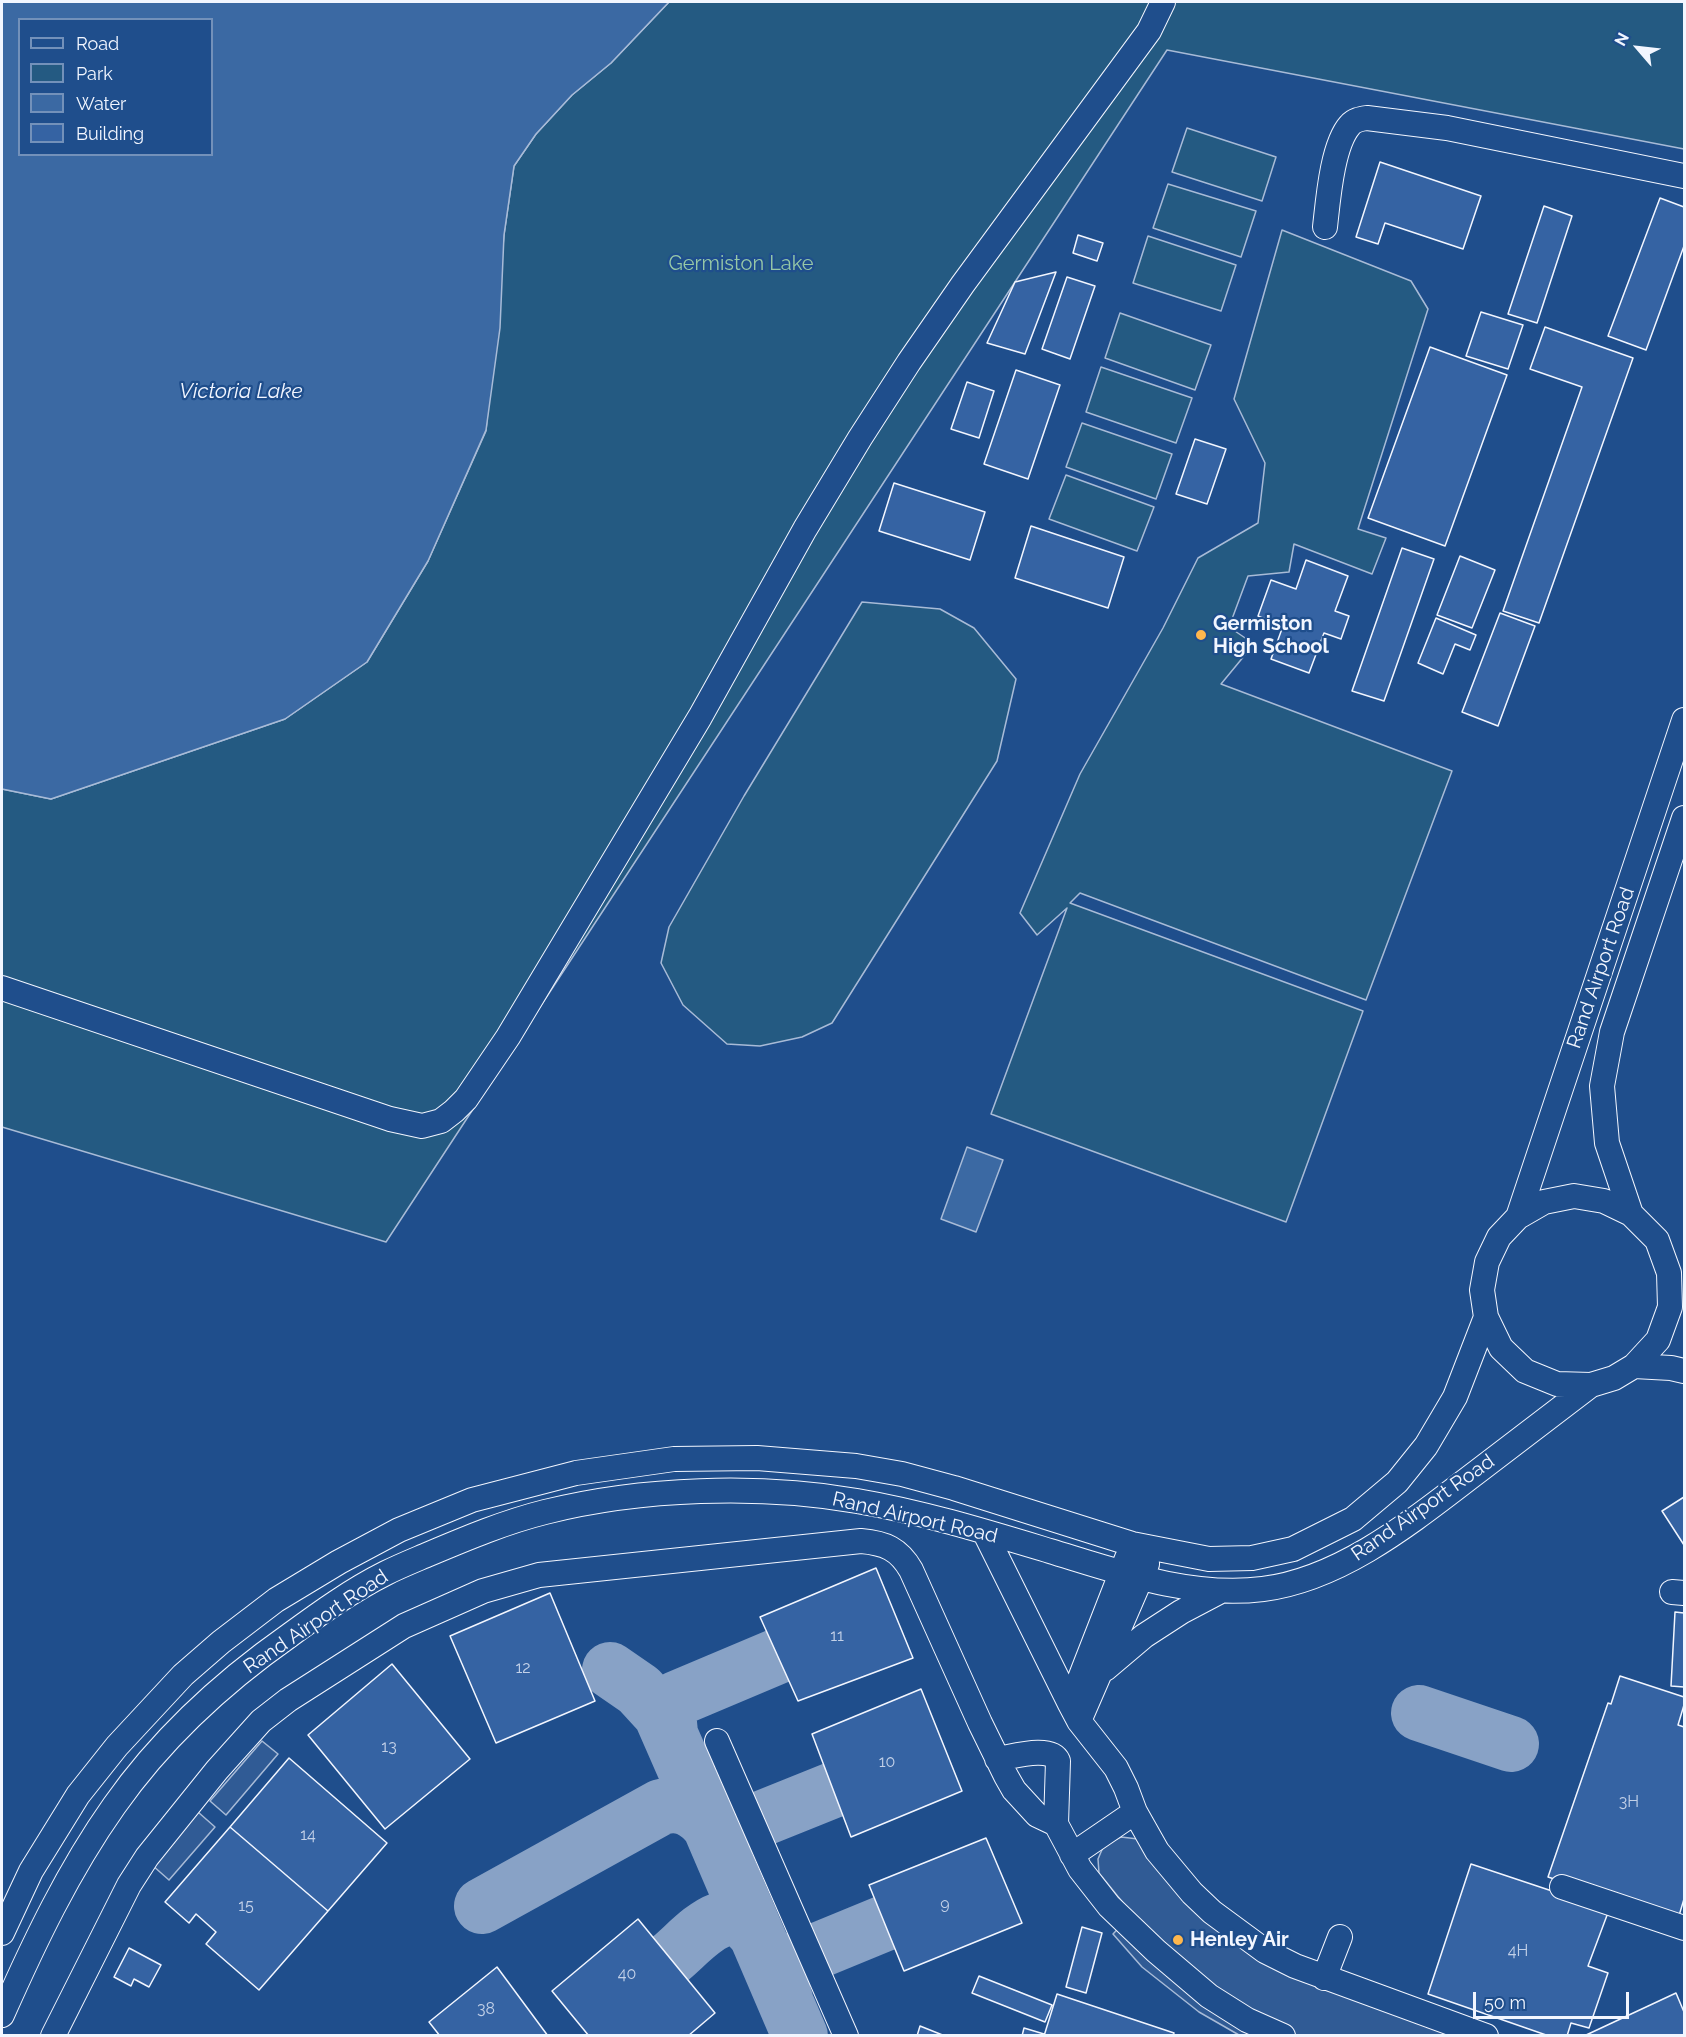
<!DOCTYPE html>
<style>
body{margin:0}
#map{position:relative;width:1686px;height:2037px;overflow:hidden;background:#1f4e8c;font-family:Raleway,sans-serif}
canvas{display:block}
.frame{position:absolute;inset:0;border:3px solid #f2f6ff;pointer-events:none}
.legend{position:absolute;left:18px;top:18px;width:195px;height:138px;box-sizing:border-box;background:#1f4e8c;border:2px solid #7391ba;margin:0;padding:8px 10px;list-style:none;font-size:18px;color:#f2f6ff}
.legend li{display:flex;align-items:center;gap:12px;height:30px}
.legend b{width:30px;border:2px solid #7391ba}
.north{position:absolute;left:1608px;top:18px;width:60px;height:60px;-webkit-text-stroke:4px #1f4e8c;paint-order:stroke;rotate:298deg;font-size:16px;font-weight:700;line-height:24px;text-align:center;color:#f2f6ff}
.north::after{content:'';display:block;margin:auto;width:21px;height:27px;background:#f2f6ff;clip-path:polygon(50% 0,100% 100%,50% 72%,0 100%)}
.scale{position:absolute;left:1473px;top:1992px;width:156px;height:27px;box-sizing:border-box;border:3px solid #f2f6ff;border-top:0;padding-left:8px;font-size:18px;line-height:21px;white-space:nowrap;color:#f2f6ff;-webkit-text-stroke:4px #1f4e8c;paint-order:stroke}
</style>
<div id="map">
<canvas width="1686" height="2037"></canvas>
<div class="frame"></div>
<ul class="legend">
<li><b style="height:8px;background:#1f4e8c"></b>Road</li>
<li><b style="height:16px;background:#245a82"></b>Park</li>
<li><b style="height:16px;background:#3b69a3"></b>Water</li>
<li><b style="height:16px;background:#3563a3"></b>Building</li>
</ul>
<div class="north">N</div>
<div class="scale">50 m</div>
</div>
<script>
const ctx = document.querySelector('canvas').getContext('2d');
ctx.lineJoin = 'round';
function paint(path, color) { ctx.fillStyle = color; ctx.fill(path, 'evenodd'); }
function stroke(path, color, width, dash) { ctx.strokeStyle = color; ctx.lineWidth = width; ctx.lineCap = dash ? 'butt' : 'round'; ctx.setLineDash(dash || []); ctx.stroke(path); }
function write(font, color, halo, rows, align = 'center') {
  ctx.font = font + ' Raleway,sans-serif'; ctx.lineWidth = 4.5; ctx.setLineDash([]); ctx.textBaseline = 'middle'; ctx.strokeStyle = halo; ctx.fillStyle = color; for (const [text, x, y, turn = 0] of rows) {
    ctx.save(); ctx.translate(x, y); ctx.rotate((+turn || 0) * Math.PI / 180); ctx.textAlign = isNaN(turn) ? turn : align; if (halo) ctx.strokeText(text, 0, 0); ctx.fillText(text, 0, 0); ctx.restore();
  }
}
const green = new Path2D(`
 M669 2H1684V149L1167 50 386 1242 2 1127V789L51 799 285 719 367 662 428 561 486 431 504 235 514 166 536 134 572 95 611 63Z
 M1187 128 1276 157 1262 201 1172 172Z
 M1168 184 1256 211 1241 257 1153 228Z
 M1282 230 1411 281 1428 309 1358 529 1386 538 1372 574 1294 544 1289 572 1248 576 1229 627 1254 644 1221 684 1452 771 1366 1000 1080 893 1070 903 1363 1011 1286 1222 991 1114 1067 908 1037 935 1020 913 1080 774 1163 628 1198 558 1258 523 1265 463 1234 399Z
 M1148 236 1236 265 1221 311 1133 283Z
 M1120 313 1211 345 1195 390 1105 358Z
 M1101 367 1192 398 1176 443 1086 412Z
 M1082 423 1172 454 1156 499 1066 467Z
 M1066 475 1154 507 1137 551 1049 519Z
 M862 602 940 609 974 628 1016 679 997 761 832 1023 802 1037 760 1046 727 1044 683 1005 661 963 669 927 744 796Z`);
paint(green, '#245a82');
stroke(green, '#a8bbd7', 1.5);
const parking = new Path2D(`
 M262 1741 278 1754 226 1815 210 1801Z
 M198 1812 215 1827 169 1880 152 1865Z
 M1121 1837 1138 1839 1193 1905 1468 2035H1239L1199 2012 1142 1967 1113 1934 1132 1914 1099 1873 1098 1859 1104 1845Z`);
paint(parking, '#305b95');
stroke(parking, '#a8bbd7', 1.5);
const water = new Path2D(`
 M2 2H669L611 63 572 95 536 134 514 166 504 235 500 328 486 430 428 561 367 662 285 719 51 799 2 789ZM20 20H212V154H20Z
 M967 1147 1003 1160 976 1232 941 1219Z`);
paint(water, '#3b69a3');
stroke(water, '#a8bbd7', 1.5);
stroke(new Path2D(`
 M610 1670 639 1690 661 1714 710 1826
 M1419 1713 1511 1744
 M670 1733 668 1713 676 1699 778 1656
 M725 1860C722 1847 726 1837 736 1829L833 1790
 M482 1906 661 1807C681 1801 697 1810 710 1826L800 2036
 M671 1958C696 1937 729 1894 757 1936
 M785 1999C779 1985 784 1970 795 1960L885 1923`), '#88a2c6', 56);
const building = new Path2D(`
 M1380 162 1481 196 1463 249 1385 223 1378 244 1356 237Z
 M1660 198 1684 207V246L1646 350 1608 336Z
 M1544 206 1572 216 1537 323 1508 314Z
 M1078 235 1103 243 1097 261 1073 253Z
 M1056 272 1025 354 987 343 1015 282Z
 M1067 277 1095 286 1070 359 1042 349Z
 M1481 312 1523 325 1508 369 1466 356Z
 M1545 327 1633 358 1539 623 1503 611 1582 387 1530 369Z
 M1430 347 1507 375 1445 546 1368 518Z
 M1016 370 1060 385 1028 479 984 464Z
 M967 382 994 391 979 438 951 429Z
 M1195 439 1226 449 1207 504 1176 494Z
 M894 483 985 512 970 560 879 531Z
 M1031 526 1124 557 1108 608 1015 578Z
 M1402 548 1434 559 1384 701 1352 691Z
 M1460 556 1495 570 1472 628 1437 615Z
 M1306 560 1348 576 1335 611 1349 616 1341 639 1324 633 1309 673 1271 659 1283 626 1258 616 1271 580 1296 589Z
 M1500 613 1535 626 1498 726 1462 712Z
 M1436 618 1476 635 1470 650 1455 644 1443 674 1418 663Z
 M1684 1497V1545L1662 1511Z
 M876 1568 913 1658 798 1701 760 1617Z
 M550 1593 595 1701 496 1743 450 1636Z
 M1675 1612 1684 1613V1687L1671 1686Z
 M392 1664 470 1759 385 1829 308 1735Z
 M1620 1676 1684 1697V1705L1678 1725 1684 1727V1899L1678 1919 1548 1877 1608 1703 1611 1704Z
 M921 1689 962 1791 851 1837 812 1734Z
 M289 1758 387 1843 328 1911 230 1827Z
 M230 1827 328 1911 259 1990 206 1944 216 1932 196 1914 189 1923 165 1902Z
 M986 1838 1022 1923 904 1971 869 1885Z
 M1471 1864 1609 1910 1588 1966 1608 1973 1589 2028 1571 2023 1567 2036H1549L1428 1994Z
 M638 1919 715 2013 688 2036H589L552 1991Z
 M1082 1927 1102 1933 1086 1993 1066 1987Z
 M129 1948 161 1965 149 1987 134 1979 131 1986 114 1977Z
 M497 1967 548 2036H440L429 2022Z
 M979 1976 1052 2005 1045 2022 972 1993Z
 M1676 1993 1684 2012V2036H1584Z
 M1057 1994 1174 2033 1173 2036H1044Z
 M920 2026 945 2036H917Z
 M1024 2028 1044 2034V2036H1022Z`);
paint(building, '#3563a3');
stroke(building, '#f2f6ff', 1.5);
const minor = new Path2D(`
 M1325 227C1328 201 1332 145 1350 125 1354 120 1360 119 1367 118L1447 128 1684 176
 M2 988 390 1119 422 1126 441 1121 454 1111 466 1099 508 1037 700 717 805 529 860 438 909 362 963 284 1149 31 1163 2
 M1631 1214 1607 1143 1602 1086 1612 1032 1684 818
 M1518 1217 1684 720
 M1634 1366 1671 1368 1684 1371
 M985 1533 1070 1704 1079 1721 1116 1768 1126 1788 1135 1812 1157 1851 1192 1893 1212 1912 1265 1951 1295 1966 1486 2036
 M1672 1592 1684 1593
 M1105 1669 1144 1636 1181 1612 1219 1592
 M1070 1704 1127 1558
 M1079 1721 1147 1564
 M717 1741 846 2036
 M997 1759C1012 1757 1051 1745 1058 1761L1056 1824 1080 1869 1109 1906 1156 1951 1209 1996 1247 2020 1283 2036
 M1072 1855 1135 1812
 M1562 1887 1684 1928
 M2 1933 31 1871 78 1795 117 1746 183 1675 221 1642 276 1600 339 1562 399 1530 472 1500 576 1473 674 1459 757 1458 856 1466 902 1474 954 1488 1132 1544 1209 1559 1252 1558 1293 1549 1353 1519 1397 1482 1426 1446 1455 1397 1486 1317 1482 1290 1487 1262 1499 1237 1518 1217 1544 1202 1574 1196 1604 1201 1631 1214 1657 1240 1669 1273 1670 1307 1658 1340 1634 1366 1614 1378 1591 1385 1557 1384 1525 1371 1501 1348 1486 1317
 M1324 1978 1340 1937
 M2 2015C34 1943 68 1871 114 1806 161 1739 223 1682 290 1635 320 1613 352 1590 386 1573 400 1566 415 1560 429 1554 467 1538 505 1522 545 1512 641 1488 759 1484 857 1501 922 1512 987 1532 1050 1551 1119 1572 1190 1598 1263 1589 1343 1579 1415 1519 1477 1472 1515 1443 1553 1414 1591 1385
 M53 2036 129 1885 147 1857 217 1770 261 1721 288 1700 404 1626 483 1591 539 1575 861 1541C885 1543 899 1549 911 1570L980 1723 1006 1776 1014 1790 1037 1815 1056 1824`);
stroke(minor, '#f2f6ff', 26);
stroke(minor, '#1f4e8c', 24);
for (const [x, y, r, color] of [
 [1201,635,6,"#ffb74d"],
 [1178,1940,6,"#ffb74d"]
]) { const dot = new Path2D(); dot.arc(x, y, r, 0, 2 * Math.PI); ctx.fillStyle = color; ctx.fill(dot); stroke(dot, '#1f4e8c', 2); }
write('16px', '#c3d1e8', null, [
 ["11",837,1636],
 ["12",523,1668],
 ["13",389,1747],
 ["10",887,1762],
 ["3H",1629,1802],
 ["14",308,1835],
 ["9",945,1904],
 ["15",246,1906],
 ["4H",1518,1951],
 ["40",627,1974],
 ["38",486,2009]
]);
write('20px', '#97c8a6', '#1f4e8c', [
 ["Germiston Lake",741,264]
]);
write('bold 20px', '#f2f6ff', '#1f4e8c', [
 ["Germiston",1213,624],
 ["High School",1213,647],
 ["Henley Air",1190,1940]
], 'left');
write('20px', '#f2f6ff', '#1f4e8c', [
 ["Rand Airport Road",1601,968,-71],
 ["Rand Airport Road",1423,1508,-35],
 ["Rand Airport Road",915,1518,13],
 ["Rand Airport Road",316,1622,-34]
]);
write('italic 21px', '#f2f6ff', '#1f4e8c', [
 ["Victoria Lake",241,392]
]);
</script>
